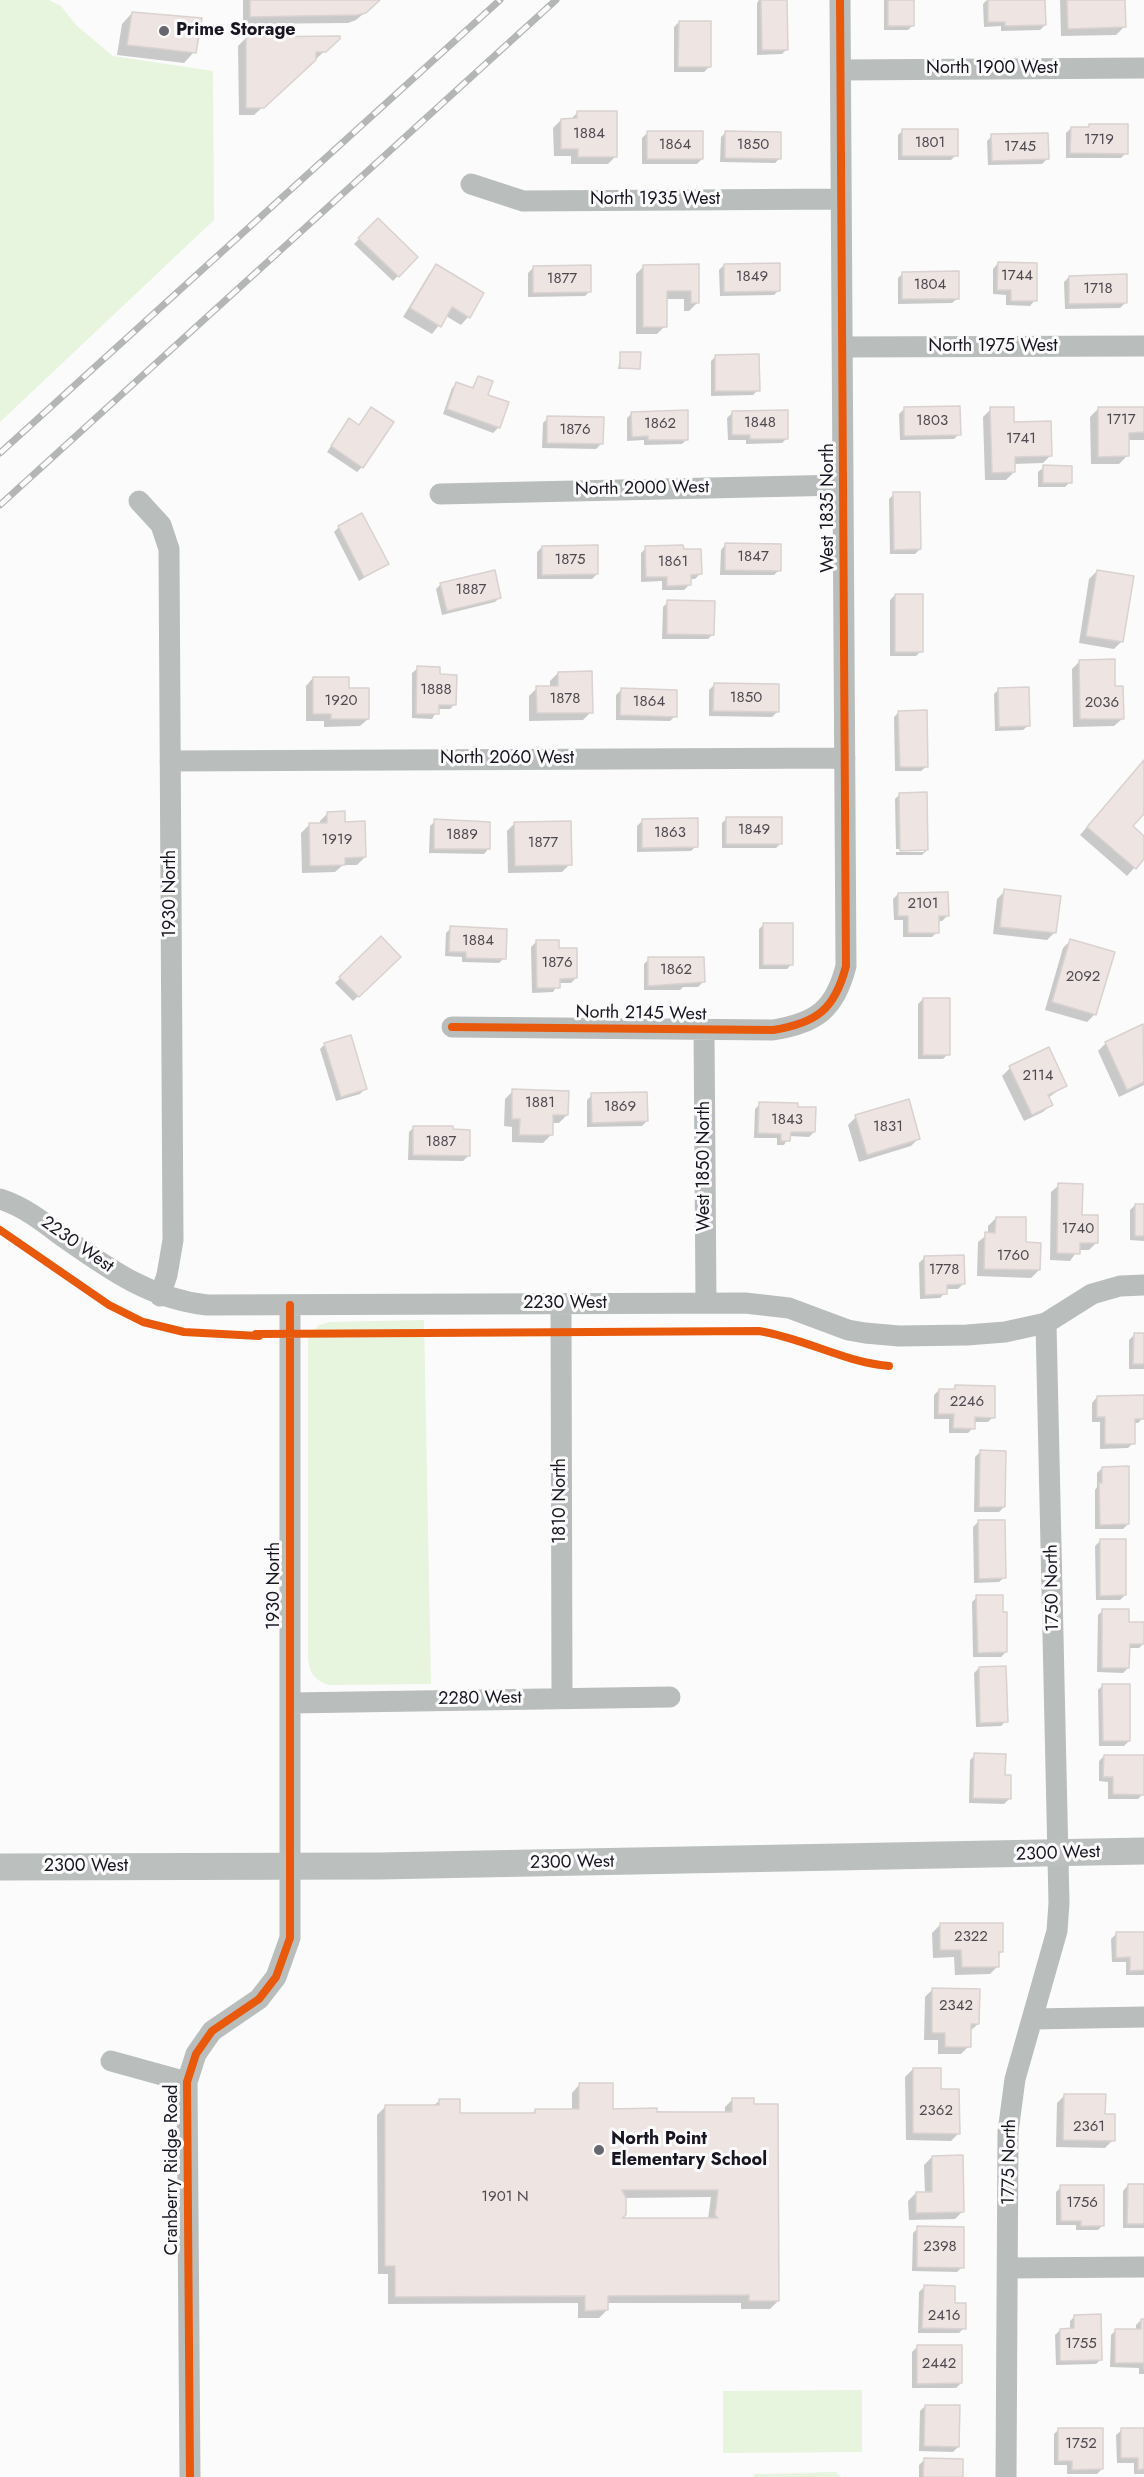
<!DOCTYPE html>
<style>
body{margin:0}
canvas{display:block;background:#fbfbfb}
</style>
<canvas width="1144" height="2477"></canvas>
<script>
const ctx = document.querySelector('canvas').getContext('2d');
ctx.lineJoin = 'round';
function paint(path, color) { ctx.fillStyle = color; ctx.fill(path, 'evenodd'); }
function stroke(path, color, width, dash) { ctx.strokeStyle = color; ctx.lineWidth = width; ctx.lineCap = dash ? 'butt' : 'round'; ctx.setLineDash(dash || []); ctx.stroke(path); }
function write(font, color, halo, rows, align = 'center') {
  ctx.font = font + ' Jost,sans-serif'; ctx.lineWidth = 6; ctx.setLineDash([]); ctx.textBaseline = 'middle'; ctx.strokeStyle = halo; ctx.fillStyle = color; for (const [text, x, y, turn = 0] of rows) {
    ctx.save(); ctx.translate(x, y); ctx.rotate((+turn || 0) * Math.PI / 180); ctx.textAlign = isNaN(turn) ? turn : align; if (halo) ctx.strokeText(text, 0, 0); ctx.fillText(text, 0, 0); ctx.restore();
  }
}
paint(new Path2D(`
 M0 0H49L61 6 76 25 113 56 213 71 214 220 0 422Z
 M424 1320 431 1684 330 1685C314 1681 309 1672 308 1657V1337L319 1325 330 1322Z
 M862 2390V2452L723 2453V2391Z
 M836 2472 841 2477H754V2474Z`), '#e7f4de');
paint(new Path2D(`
 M243 0H380L356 20 348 23 243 24Z
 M759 0H786L787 49 782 54 757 55V3Z
 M884 0H913V25L908 30H884Z
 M987 0H1044L1045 25 1040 30 1001 31V26L984 27 983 4Z
 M1060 0H1112L1124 27 1116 35 1061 36Z
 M132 13 194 52 184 63 117 55 122 24Z
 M679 22 709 67 704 72H674V27Z
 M246 38 338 39 254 115H239L238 46Z
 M577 113 616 156 608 164H571V156H554L553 128 561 120H570Z
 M1071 128 1126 153 1121 158H1066V133Z
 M903 130 956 155 951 160H898V135Z
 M726 132 780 158 775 163 720 162 721 137Z
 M647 133 702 159 697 164H642V138Z
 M992 136 1047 159 1042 164 988 165 987 141Z
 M378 220 416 257 393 281 354 244Z
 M998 263 1035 300 1030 306 1006 305V295L993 294V269Z
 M697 265V303L689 311H684V299H665V326L657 334H636V274L644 266Z
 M724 265 779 290 774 295 720 296 719 270Z
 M436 266 468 317 461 325 446 316 432 334 403 317 429 274Z
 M533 268 590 291 585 296 528 297V273Z
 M903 273 958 298 952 303 898 304V278Z
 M1069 277 1125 303 1120 308 1065 309 1064 282Z
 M621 353 639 368 618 369Z
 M716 356 758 390 753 395 711 396V361Z
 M478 378 486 396 507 403 499 427 493 433 443 414 452 388 457 383 471 389Z
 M1144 408V440H1127V456L1119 464H1091L1090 417 1098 409Z
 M904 409 959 434 954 439 900 440 899 414Z
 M991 409 1013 423 1051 455 1043 463 1013 464 1014 472 1006 480H985L983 417Z
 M632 413 687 439 682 444 644 445V440L627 441V418Z
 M732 413 787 438 782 443 746 444V440H728L727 418Z
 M548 418 601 444 596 449 542 448 543 423Z
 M345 425 362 467 357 472 327 452Z
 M1044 467 1070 482 1065 487H1038V472Z
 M894 494 920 549 915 554H890L889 499Z
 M339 527 387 564 359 581 334 532Z
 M726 544 779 570 774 575H720L721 550Z
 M542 547 597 574 592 579H537V552Z
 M646 548 700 574 695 579H689V585L684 590H662V581L641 582V553Z
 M1097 571 1122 641 1114 649 1079 643 1089 579Z
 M441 584 500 597 495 602 442 615 436 589Z
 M895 595 921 651 916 656H890V600Z
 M668 602 713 634 708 639H662L663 607Z
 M1080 661 1114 687 1122 719 1114 726 1073 727 1072 669Z
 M418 668 438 676 455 704 450 709H438L432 719 412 718V673Z
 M558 673 591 712 583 720 529 721V696L537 688 550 687V681Z
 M313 678 347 690 368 719 360 726 324 727V721H306V686Z
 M714 685 777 712 772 717 709 716V690Z
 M999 689 1029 725 1023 730 995 731 994 694Z
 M621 690 675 716 670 721 616 720V695Z
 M899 712 927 766 921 771H895L894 717Z
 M1144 761V811L1131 827 1144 838V857L1127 876 1080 835Z
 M900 794 927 850 922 855H896V852H924V849H896L895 799Z
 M328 813 343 823 365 857 357 865H343L335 872 302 873 301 833 309 825H320V821Z
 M727 818 781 843 776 848H722V823Z
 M435 821 489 848 484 854 429 853 430 826Z
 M642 821 696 846 691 851 637 852V826Z
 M515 823 570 864 562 872 508 873 507 831Z
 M1005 891 1055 932 1047 940 993 934 997 899Z
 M898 894 947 916 942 921H937V932L932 937H903V920H894L893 899Z
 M764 924 792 964 787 969H759V929Z
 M451 928 504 958 499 963 462 962V957L445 956 446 933Z
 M381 938 399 957 353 1001 335 983Z
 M1071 940 1095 1014 1087 1022 1045 1010 1063 948Z
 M536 942 558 950 576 978 571 983H559L553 992 532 993 531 947Z
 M649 959 703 982 698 987H683L680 990H644V964Z
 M923 999 948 1054 943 1059H918V1004Z
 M1142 1026 1144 1085 1119 1097 1098 1051 1105 1044Z
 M325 1044 365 1089 360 1094 336 1101 320 1049Z
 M1010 1068 1066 1085 1048 1098 1051 1105 1043 1112 1024 1121 1002 1076Z
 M513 1091 567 1115 559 1123H551V1135L543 1143 512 1142V1127L504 1126 505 1099Z
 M592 1095 647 1121 642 1126 587 1127V1100Z
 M760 1104 796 1108 814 1132 809 1137 789 1136 784 1145H777V1138H754L755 1109Z
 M856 1117 919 1138 911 1146 859 1162 848 1125Z
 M414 1127 468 1156 463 1161 408 1160 409 1132Z
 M1059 1185 1096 1243 1089 1250H1078L1070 1261 1050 1260 1051 1192Z
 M1135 1205H1144V1241L1130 1240V1210Z
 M996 1218 1024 1244 1039 1270 1031 1278 977 1276 978 1242 988 1234V1226Z
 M925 1257 963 1284 958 1289H945V1293L940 1298 920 1299 919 1263Z
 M1134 1335H1144V1369H1129V1340Z
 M955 1387 993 1417 988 1422H973V1428L968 1433H949V1419H934V1395L939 1390H952Z
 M1097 1397 1143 1418 1138 1423H1133V1443L1128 1448 1100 1449V1422H1092V1403Z
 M980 1452 1004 1507 999 1512H974L975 1457Z
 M1102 1468 1128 1524 1123 1529H1095V1490L1097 1487V1473Z
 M978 1522 1005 1577 999 1582 974 1583 973 1527Z
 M1100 1541 1125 1595 1120 1600H1096L1095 1546Z
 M977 1597 1002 1613 1006 1652 1001 1657H973L972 1602Z
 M1103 1610 1127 1624 1144 1643 1139 1648H1128V1668L1123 1673 1097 1672 1098 1615Z
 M979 1668 1006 1721 1001 1726 976 1727 974 1673Z
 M1103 1685 1129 1741 1124 1746H1099L1098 1690Z
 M975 1755 1003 1776 1009 1799 1004 1804 969 1803 970 1760Z
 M1104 1756 1143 1794 1138 1799H1108V1782L1099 1781V1761Z
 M940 1925 1002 1951 998 1955V1966L990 1974 955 1975 954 1957 933 1958 932 1933Z
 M1144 1933V1975H1126V1962H1112L1111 1939 1116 1934Z
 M933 1989 978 2024 969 2032V2046L961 2054H938V2040H924L925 1997Z
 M913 2069 939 2091 959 2133 951 2141 906 2140 905 2077Z
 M579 2085 611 2110 725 2113V2107L733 2099 778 2301 770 2309H741V2303H607V2310L599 2318H578V2303L388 2304V2274H378L377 2115 385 2107 433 2106 439 2101 459 2114H532L535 2110H572V2093ZM711 2197 708 2219 620 2220 624 2198Z
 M1065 2095 1103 2115 1113 2140 1105 2148 1056 2147 1057 2103Z
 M932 2157 963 2211 955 2219 909 2220 908 2201 916 2193H925L924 2165Z
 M1128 2185 1144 2186V2228H1123V2191Z
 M1061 2187 1103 2225 1098 2230H1076V2225H1056V2192Z
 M918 2228 962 2267 957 2272 912 2271 913 2233Z
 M924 2287 953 2305 964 2328 959 2333H918L919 2292Z
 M1075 2316 1101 2359 1096 2364 1056 2365 1055 2335 1060 2330H1070V2321Z
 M1141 2320H1144V2374H1139V2368L1110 2367 1111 2335 1116 2330H1136V2325Z
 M917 2347 961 2383 956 2388H912V2352Z
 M925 2406 958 2447 953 2452 919 2451 920 2411Z
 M1059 2429 1102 2469 1097 2474H1067V2465H1054V2434Z
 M1144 2429V2474H1134V2463H1117L1116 2435 1122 2430Z
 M924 2460 961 2477H919V2465Z`), '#0003');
const building = new Path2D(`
 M250 0H380L366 13 357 15 250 17Z
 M761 0H787L788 50H762Z
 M888 0H914V26H888Z
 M988 0H1045L1046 25 1005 26V22H988Z
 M1067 0H1125L1126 27 1068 29Z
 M132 12 202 18 196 53 127 45Z
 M679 21H711V67H678Z
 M340 36V39L326 52H316V60L264 108H246V37Z
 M577 111H617V157H578V149H561V119L577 118Z
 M1089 124H1128V154L1070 153 1071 127H1089Z
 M902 129H958V156H902Z
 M647 131H703V159H647Z
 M725 131 781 132V159L725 158Z
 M1048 133 1049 159 992 161 991 134Z
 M378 218 418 257 399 277 358 238Z
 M998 262 1037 263V301H1011V290H997Z
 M780 263V291L724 292V264Z
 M436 264 484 293 470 318 452 307 441 327 410 308Z
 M699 264V303H691V291H667V327H643V265Z
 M591 265V292L533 293V266Z
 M959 271V299H902V272Z
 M1127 274V303L1069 304V276Z
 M620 352H641L640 369 620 368Z
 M759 354 760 391H715V355Z
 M478 376 493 381 488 395 509 402 500 428 447 409 456 382 473 388Z
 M960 406 961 435 904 436V407Z
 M371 407 394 422 363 468 331 446 349 418 359 425Z
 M990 407H1014V422L1051 421 1052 456 1015 457V472L992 473Z
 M1098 407H1144V432L1129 433V456L1098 457Z
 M688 410V440H648V436L632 437 631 412Z
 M788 410V439H750V435H732V411Z
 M547 416 604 417 603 444 547 443Z
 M1043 465 1072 466V483H1043Z
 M893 492H920L921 549 894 550Z
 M362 513 389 564 364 577 338 526Z
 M725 543 781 544V571L725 570Z
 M598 545V574L542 575V546Z
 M683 545 684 549H701L702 574 691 575V585L667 586V577H646L645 546Z
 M495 570 501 598 447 611 440 583Z
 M1097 570 1134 576 1123 642 1086 636Z
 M895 594H923V652H895Z
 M667 600 715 601 714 635 667 634Z
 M1115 659V686H1123L1124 719H1080L1079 660Z
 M417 666 440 667V674L457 675 456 705H439V714H416Z
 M592 671 593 713H537L536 686H558V672Z
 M313 677H349V688H369V719H331V714H313Z
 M714 683 779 684V712L713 711Z
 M1029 687 1030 726 999 727 998 688Z
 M621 688 677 690V717L620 715Z
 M927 710 928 767H900L898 711Z
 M1144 760V814L1133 826 1144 836V859L1136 869 1087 827Z
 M927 792 928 850 900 851 899 793Z
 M345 811V822L365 821 366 857 345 858V865L310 866 309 823H327V812Z
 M726 817H782V844H726Z
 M698 818V847L642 848V819Z
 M434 819 490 822V849H434Z
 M571 821 572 865 515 866 514 822Z
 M1004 889 1061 896 1056 933 1000 927Z
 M948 892 949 916H939V933H908V916H898V893Z
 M763 923H793V965H763Z
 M450 926 507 929 506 959 466 958V952H449Z
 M381 936 401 957 359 997 339 977Z
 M1070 939 1115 952 1096 1015 1052 1002Z
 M536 940H559V948H577V978L560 979V988H537Z
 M648 957H704L705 982 648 986Z
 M923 998H950V1055H923Z
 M1143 1024 1144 1082 1127 1090 1105 1042Z
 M351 1035 367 1089 341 1097 324 1043Z
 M1049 1047 1067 1086 1048 1095 1053 1105 1032 1115 1009 1066Z
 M512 1089 569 1091 568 1115H553V1135H519L520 1119H512Z
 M647 1092 648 1121 592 1123 591 1093Z
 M909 1099 920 1139 867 1155 855 1115Z
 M759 1102 798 1103V1107H816L815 1132H791L790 1141H781V1134L758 1133Z
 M413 1126H453V1129L470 1130V1156L413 1155Z
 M1058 1183 1083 1184 1082 1215H1098V1243H1080V1254L1057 1253Z
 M1135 1204H1144V1236H1135Z
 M996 1217H1026V1242L1041 1243 1040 1270 984 1269 985 1232 995 1233Z
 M964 1255 965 1284 947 1285V1294L925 1295 924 1256Z
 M1134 1333H1144V1364H1133Z
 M955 1385 995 1386V1418L975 1417V1429L953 1428 954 1414H938L939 1389H955Z
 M1144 1395V1419H1135V1444H1105V1417H1097V1396Z
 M980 1450 1006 1451 1005 1507H979Z
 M1129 1466V1524L1100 1525 1099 1483H1102V1467Z
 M978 1520H1005L1006 1578 979 1579Z
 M1100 1539H1126V1595L1100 1596Z
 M976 1595H1003V1612H1007V1652L978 1653Z
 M1102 1609H1129V1622H1144V1644H1130L1129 1668H1102Z
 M1006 1666 1008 1722 980 1723 979 1667Z
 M1102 1684H1130V1741H1103Z
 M974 1753 1006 1754 1005 1775H1011V1799L973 1798Z
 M1104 1755H1144V1795L1113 1794V1777H1103Z
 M940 1923H1003V1952H999V1967H962L961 1950H940Z
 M1116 1932H1144V1970L1130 1971V1957L1116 1958Z
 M932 1988 980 1989 979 2024H971V2047H945V2033H932Z
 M913 2068H941V2089H959L960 2134 913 2133Z
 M579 2083H613V2109L657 2108V2112H732V2098H754V2104H778L779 2301H749V2295L608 2296V2310L585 2311V2296L395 2297V2266H385V2105H439V2099H460V2113H535V2109H579ZM622 2190H718L715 2215 718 2218H622L626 2215V2198Z
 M1064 2094H1106L1105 2114H1115V2141L1063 2140Z
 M963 2155 964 2212 916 2213V2192H932V2156Z
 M1128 2184H1144V2224H1127Z
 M1060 2185H1104V2226H1081V2221H1061Z
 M917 2226 964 2227V2268L917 2267Z
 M924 2285 955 2286V2303H966V2329L922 2328Z
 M1101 2314 1102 2360 1060 2361V2329L1074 2328V2315Z
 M1141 2319H1144V2369V2363H1115V2329H1141Z
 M917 2345H962V2383L917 2384Z
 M925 2405H960L959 2447 924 2446Z
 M1058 2428H1103V2469L1072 2470V2461H1058Z
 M1121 2428H1144V2469L1138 2470V2458H1121Z
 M924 2458 963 2459V2477H923Z`);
paint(building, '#eee4e1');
stroke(building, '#d9d2d0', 1.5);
stroke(new Path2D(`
 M841 70 1144 68
 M471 184 523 201 841 199
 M842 347 1144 346
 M440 494 843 485
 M139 501 161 525 169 549 173 1240 167 1275 160 1296
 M170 761 845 758
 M452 1027 773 1030C817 1023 835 1009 846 966L840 0
 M704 1030 706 1303
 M0 1199C22 1206 41 1220 59 1234 106 1267 149 1299 207 1305L745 1303 789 1308 848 1330 865 1333 899 1336 967 1335 1005 1332 1046 1323 1092 1294 1120 1286 1144 1285
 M561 1304 562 1698
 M290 1703 670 1697
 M1034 2019 1144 2017
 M111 2061 187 2082
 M1009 2268 1144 2267
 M190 2477 187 2082 196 2054 212 2031 259 1999 276 1977 290 1938V1305
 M1006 2477 1008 2132 1015 2079 1057 1931 1059 1903 1046 1323`), '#b9bebc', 21);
stroke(new Path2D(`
 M0 1867 379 1866 1144 1851`), '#bbc0bf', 27);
const rail = new Path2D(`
 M0 453 500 0
 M0 505 556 0`);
stroke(rail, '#b4b6b5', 7);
stroke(rail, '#fbfbfb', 4.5, [14]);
stroke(new Path2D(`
 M452 1027 773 1030C817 1023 835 1009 846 966L840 0
 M0 1230 109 1305 143 1322 184 1332 259 1336
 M256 1334 759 1331C804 1338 843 1362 889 1366
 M190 2477 187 2082 196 2054 212 2031 259 1999 276 1977 290 1938V1305`), '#e8590c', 8);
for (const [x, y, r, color] of [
 [164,31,6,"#68666e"],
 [599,2150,6,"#68666e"]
]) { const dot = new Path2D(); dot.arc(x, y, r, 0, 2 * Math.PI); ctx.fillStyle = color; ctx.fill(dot); stroke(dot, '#fbfbfb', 2); }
write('15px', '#4e4a52', null, [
 ["1884",589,134],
 ["1719",1099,140],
 ["1801",930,143],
 ["1864",675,145],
 ["1850",753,145],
 ["1745",1020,147],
 ["1744",1017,276],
 ["1849",752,277],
 ["1877",562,279],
 ["1804",930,285],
 ["1718",1098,289],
 ["1717",1121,420],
 ["1803",932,421],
 ["1848",760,423],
 ["1862",660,424],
 ["1876",575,430],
 ["1741",1021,439],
 ["1847",753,557],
 ["1875",570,560],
 ["1861",673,562],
 ["1887",471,590],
 ["1888",436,690],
 ["1850",746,698],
 ["1878",565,699],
 ["1920",341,701],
 ["1864",649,702],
 ["2036",1102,703],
 ["1849",754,830],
 ["1863",670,833],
 ["1889",462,835],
 ["1919",337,840],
 ["1877",543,843],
 ["2101",923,904],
 ["1884",478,941],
 ["1876",557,963],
 ["1862",676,970],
 ["2092",1083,977],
 ["2114",1038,1076],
 ["1881",540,1103],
 ["1869",620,1107],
 ["1843",787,1120],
 ["1831",888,1127],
 ["1887",441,1142],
 ["1740",1078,1229],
 ["1760",1013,1256],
 ["1778",944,1270],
 ["2246",967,1402],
 ["2322",971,1937],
 ["2342",956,2006],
 ["2362",936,2111],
 ["2361",1089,2127],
 ["1901 N",505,2197],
 ["1756",1082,2203],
 ["2398",940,2247],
 ["2416",944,2316],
 ["1755",1081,2344],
 ["2442",939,2364],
 ["1752",1081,2444]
]);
write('bold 18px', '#191622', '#fbfbfb', [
 ["Prime Storage",176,31],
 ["North Point",611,2140],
 ["Elementary School",611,2161]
], 'left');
write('18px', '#191622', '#fbfbfb', [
 ["North 1900 West",992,69],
 ["North 1935 West",655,200],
 ["North 1975 West",993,347],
 ["North 2000 West",642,489,-1],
 ["West 1835 North",829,508,-90],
 ["North 2060 West",507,759],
 ["1930 North",171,894,-90],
 ["North 2145 West",641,1014,1],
 ["West 1850 North",705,1166,-90],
 ["2230 West",77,1245,35],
 ["2230 West",565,1304],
 ["1810 North",561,1501,-90],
 ["1930 North",275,1586,-90],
 ["1750 North",1053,1588,-91],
 ["2280 West",480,1699,-1],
 ["2300 West",1058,1854,-2],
 ["2300 West",572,1863,-1],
 ["2300 West",86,1867],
 ["1775 North",1010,2162,-89],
 ["Cranberry Ridge Road",173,2170,-90]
]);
</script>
